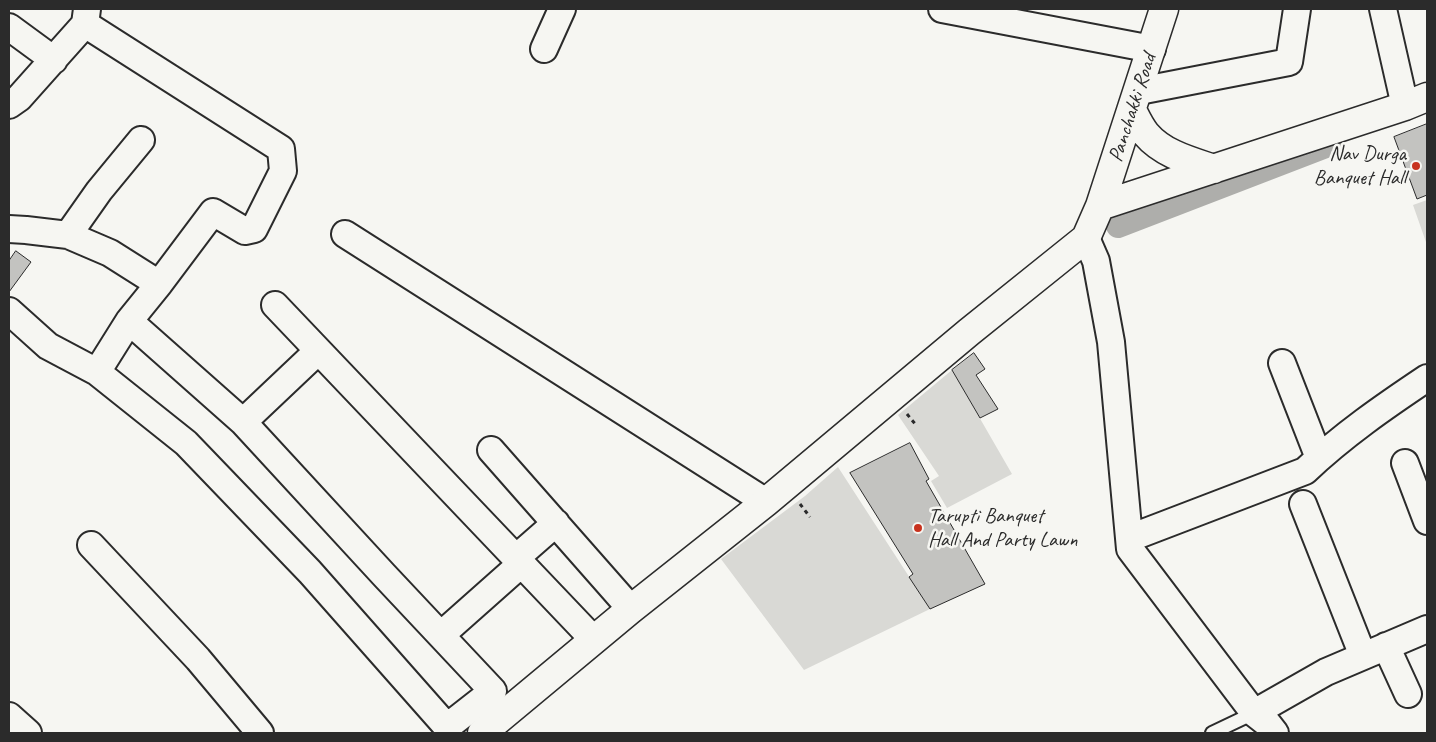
<!DOCTYPE html>
<style>
body{margin:0}
#map{position:relative;width:1436px;height:742px;overflow:hidden;background:#f6f6f2;font-family:Caveat,sans-serif}
canvas{display:block}
.frame{position:absolute;inset:0;border:10px solid #2b2b2b;pointer-events:none}
</style>
<div id="map">
<canvas width="1436" height="742"></canvas>
<div class="frame"></div>
</div>
<script>
const ctx = document.querySelector('canvas').getContext('2d');
ctx.lineJoin = 'round';
function paint(path, color) { ctx.fillStyle = color; ctx.fill(path, 'evenodd'); }
function stroke(path, color, width, dash) { ctx.strokeStyle = color; ctx.lineWidth = width; ctx.lineCap = dash ? 'butt' : 'round'; ctx.setLineDash(dash || []); ctx.stroke(path); }
function write(font, color, halo, rows, align = 'center') {
  ctx.font = font + ' Caveat,sans-serif'; ctx.lineWidth = 5; ctx.setLineDash([]); ctx.textBaseline = 'middle'; ctx.strokeStyle = halo; ctx.fillStyle = color; for (const [text, x, y, turn = 0] of rows) {
    ctx.save(); ctx.translate(x, y); ctx.rotate((+turn || 0) * Math.PI / 180); ctx.textAlign = isNaN(turn) ? turn : align; if (halo) ctx.strokeText(text, 0, 0); ctx.fillText(text, 0, 0); ctx.restore();
  }
}
paint(new Path2D(`
 M1427 200V245L1413 205Z
 M952 370 1012 474 947 508 931 481 939 476 898 415Z
 M838 467 930 609 804 670 721 559 805 496Z`), '#d9d9d5');
stroke(new Path2D(`
 M1118 226 1331 144`), '#aeaeab', 24);
const building = new Path2D(`
 M1427 124V195L1417 199 1394 137Z
 M16 251 31 262 9 292V261Z
 M974 353 985 369 976 375 998 409 980 418 952 370Z
 M910 443 929 479 926 481 985 584 930 609 909 577 913 574 850 473Z`);
paint(building, '#c3c3c0');
stroke(building, '#2b2b2b', 1);
const service = new Path2D(`
 M1212 733 1254 713`);
const minor = new Path2D(`
 M942 9 1152 49
 M1383 9 1405 106
 M85 24 281 149 283 171 254 229 245 231 213 212 159 284
 M9 27 54 60
 M544 49 562 9
 M1139 91 1289 62 1297 9
 M9 105 19 98 85 24 87 9
 M9 229 26 230 68 235 110 253 159 284 129 321 97 372 186 443 310 572 447 727 493 691 384 575 243 422 129 321
 M345 234 766 502
 M68 235 99 191 141 140
 M1086 238 1096 261 1111 342 1130 549 1254 713 1268 724 1275 733
 M275 305 594 640
 M9 311 48 346 97 372
 M1282 363 1319 458
 M243 422 318 351
 M491 450 631 609
 M1405 463 1427 521
 M1303 504 1363 656
 M1130 538 1305 471C1343 435 1385 406 1427 378
 M91 545 198 659 260 733
 M516 558 556 523
 M441 635 521 564
 M1386 646 1408 694
 M1254 713 1326 672 1427 629
 M9 716 28 733`);
const secondary = new Path2D(`
 M1132 110C1136 118 1140 127 1146 134 1163 154 1190 161 1214 169
 M1100 206 1405 106 1427 97
 M482 733 631 609 766 502 969 332 1086 238 1100 206 1164 9`);
stroke(service, '#2b2b2b', 16);
stroke(minor, '#2b2b2b', 30);
stroke(secondary, '#2b2b2b', 31);
stroke(new Path2D(`
 M907 414 916 425
 M800 504 810 517`), '#2b2b2b', 3, [4, 4]);
stroke(service, '#f6f6f2', 12);
stroke(minor, '#f6f6f2', 26);
stroke(secondary, '#f6f6f2', 28);
for (const [x, y, r, color] of [
 [1416,166,5,"#c8321e"],
 [918,528,5,"#c8321e"]
]) { const dot = new Path2D(); dot.arc(x, y, r, 0, 2 * Math.PI); ctx.fillStyle = color; ctx.fill(dot); stroke(dot, '#f6f6f2', 2); }
write('21px', '#2b2b2b', '#f6f6f2', [
 ["Panchakki Road",1133,108,-72]
]);
write('21px', '#2b2b2b', '#f6f6f2', [
 ["Nav Durga",1406,154],
 ["Banquet Hall",1406,178],
 ["Tarupti Banquet",928,516,"left"],
 ["Hall And Party Lawn",928,540,"left"]
], 'right');
</script>
